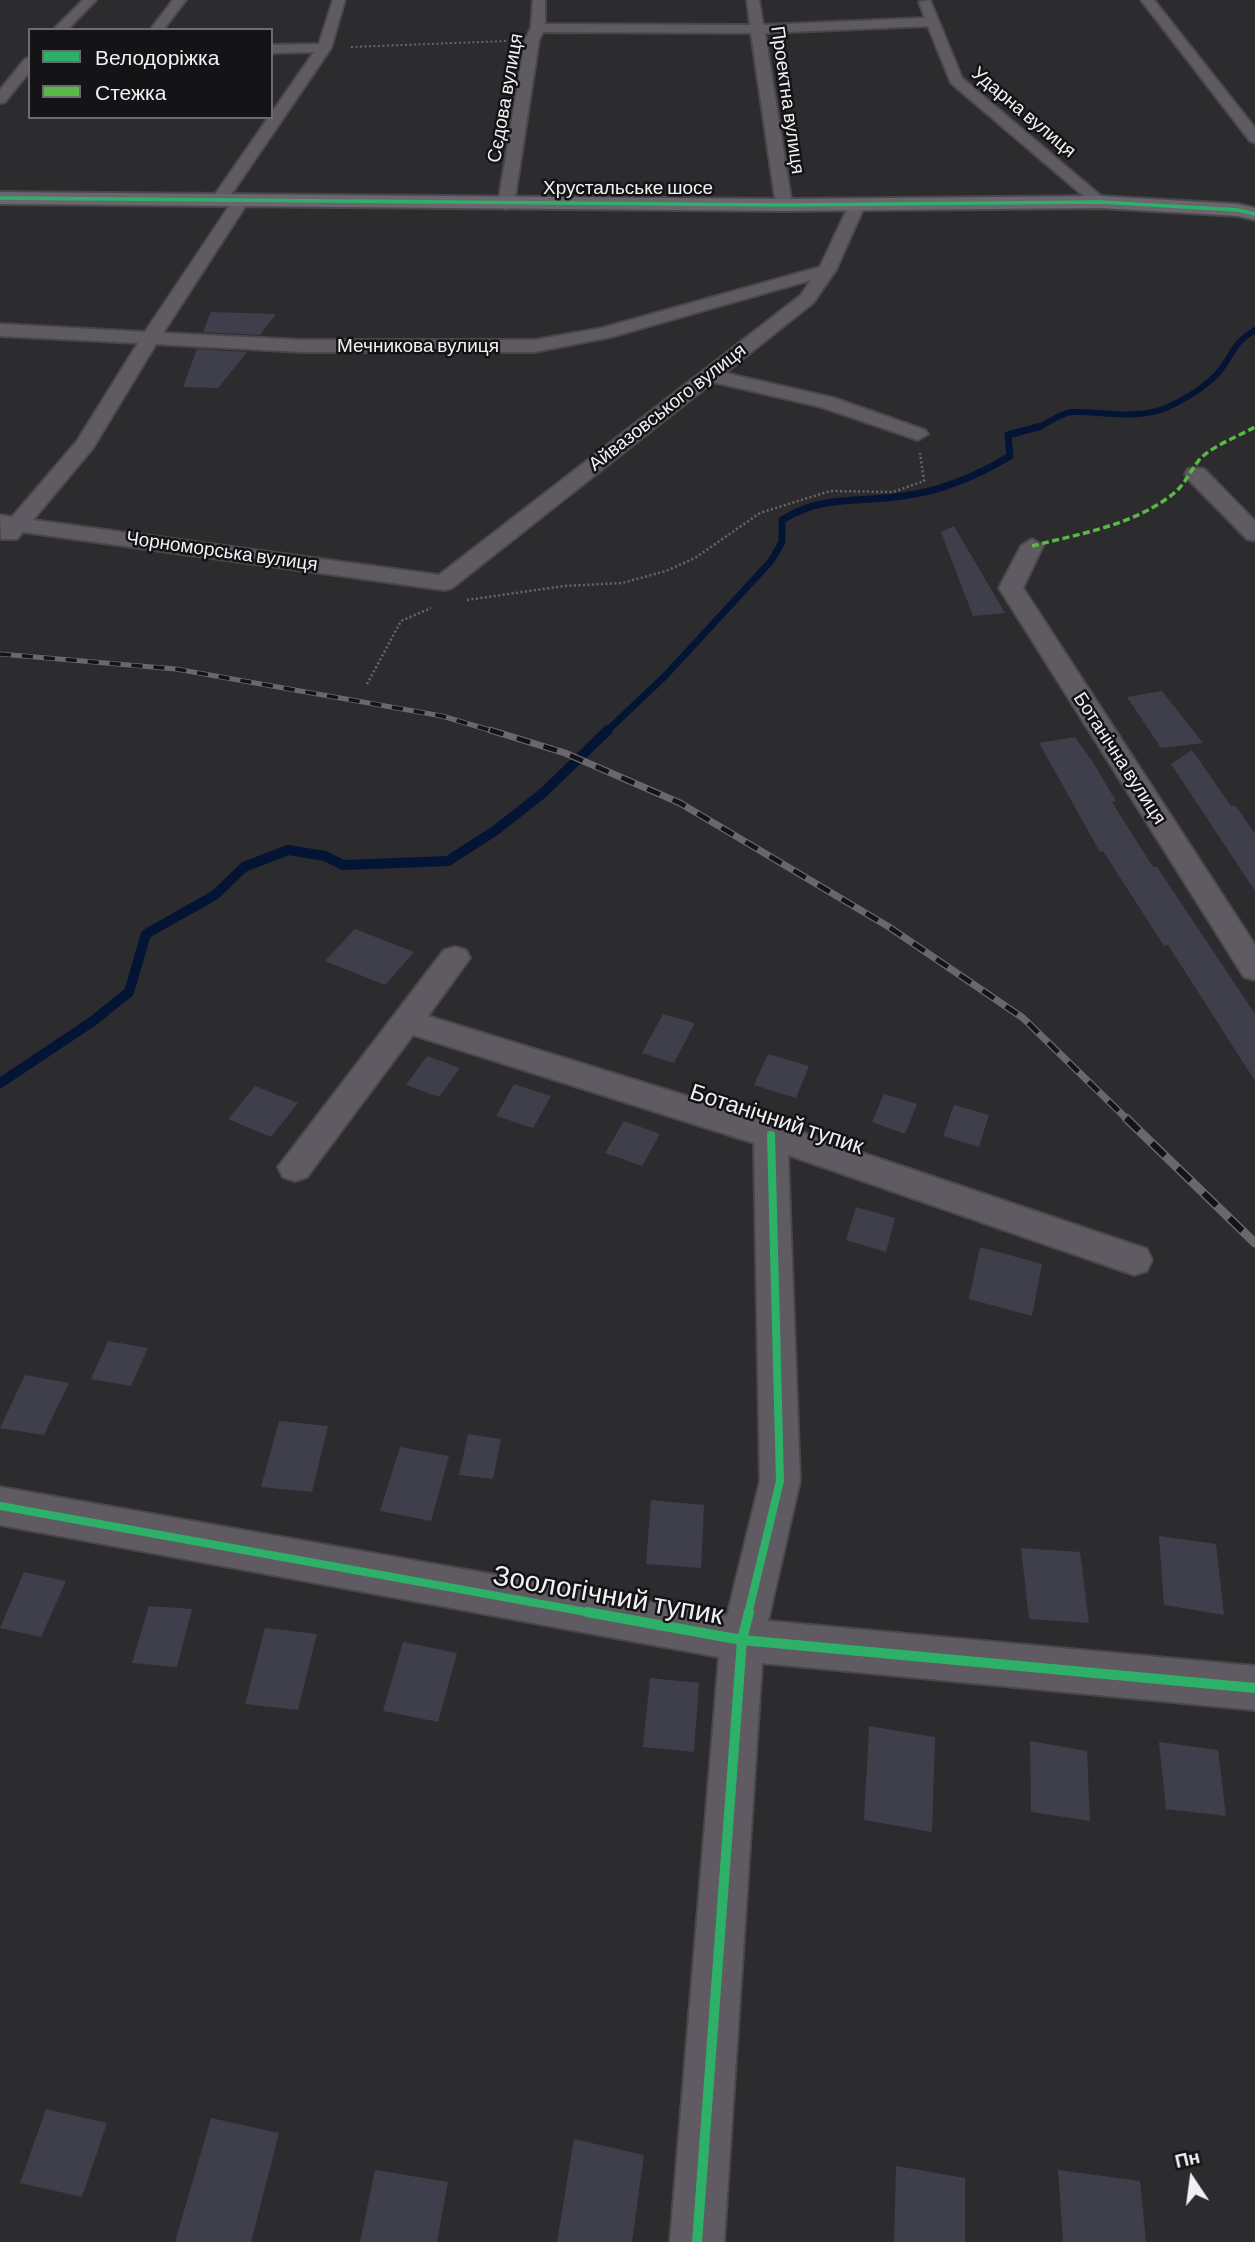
<!DOCTYPE html>
<meta charset="utf-8">
<style>
body{margin:0}
#map{position:relative;width:1255px;height:2242px;overflow:hidden;background:#2c2b2e;font-family:Barlow,sans-serif}
canvas{display:block}
.legend{position:absolute;left:28px;top:28px;width:245px;height:91px;box-sizing:border-box;background:#141315;border:2px solid #6c6c6e;margin:0;padding:9px 12px;list-style:none;font-size:21px;color:#f1f1f4}
.legend li{display:flex;align-items:center;gap:14px;height:35px}
.legend b{width:35px;border:2px solid #6c6c6e}
.north{position:absolute;left:1157px;top:2144px;width:70px;height:70px;-webkit-text-stroke:5px #141315;paint-order:stroke;rotate:347deg;font-size:19px;font-weight:700;line-height:28px;text-align:center;color:#f1f1f4}
.north::after{content:'';display:block;margin:auto;width:24px;height:32px;background:#f1f1f4;clip-path:polygon(50% 0,100% 100%,50% 72%,0 100%)}
</style>
<div id="map">
<canvas width="1255" height="2242"></canvas>
<ul class="legend">
<li><b style="height:9px;background:#2db169"></b>Велодоріжка</li>
<li><b style="height:9px;background:#58b947"></b>Стежка</li>
</ul>
<div class="north">Пн</div>
</div>
<script>
const ctx = document.querySelector('canvas').getContext('2d');
ctx.lineJoin = 'round';
function stroke(path, color, width, dash) { ctx.strokeStyle = color; ctx.lineWidth = width; ctx.lineCap = dash ? 'butt' : 'round'; ctx.setLineDash(dash || []); ctx.stroke(path); }
function paint(path, color) { ctx.fillStyle = color; ctx.fill(path, 'evenodd'); }
function write(font, color, halo, rows, align = 'center') {
  ctx.font = font + ' Barlow,sans-serif'; ctx.lineWidth = 5; ctx.setLineDash([]); ctx.textBaseline = 'middle'; ctx.strokeStyle = halo; ctx.fillStyle = color; for (const [text, x, y, turn = 0] of rows) {
    ctx.save(); ctx.translate(x, y); ctx.rotate((+turn || 0) * Math.PI / 180); ctx.textAlign = isNaN(turn) ? turn : align; if (halo) ctx.strokeText(text, 0, 0); ctx.fillText(text, 0, 0); ctx.restore();
  }
}
stroke(new Path2D(`
 M1038 428C1047 423 1061 413 1072 412 1104 411 1136 421 1168 407 1185 399 1204 388 1217 374 1234 355 1230 345 1255 330`), '#041435', 6);
stroke(new Path2D(`
 M606 732 666 675 771 561 782 542V520C824 494 857 503 903 496 942 491 977 476 1010 456L1008 435 1041 426`), '#041435', 7);
stroke(new Path2D(`
 M0 1083 93 1021 129 992 146 934 215 895 244 867 288 850 325 856 343 865 448 861 496 830 543 793 608 730`), '#041435', 10);
paint(new Path2D(`
 M211 312 276 314 260 335 203 332Z
 M197 349 247 352 218 388 183 387Z
 M954 526 1005 613 973 616 941 532Z
 M1162 691 1203 743 1161 748 1127 697Z
 M1075 737 1094 764 1116 801 1112 802 1153 867H1157L1255 1014V1081L1168 945 1164 946 1103 851 1100 852 1039 743Z
 M1192 750 1231 806H1236L1255 834V891L1171 764Z
 M355 929 414 952 385 985 325 961Z
 M663 1014 695 1023 674 1063 642 1053Z
 M768 1054 809 1066 796 1098 754 1085Z
 M427 1056 460 1068 439 1097 406 1085Z
 M514 1084 551 1096 533 1128 496 1116Z
 M255 1086 298 1103 271 1137 228 1119Z
 M884 1094 917 1104 905 1134 872 1122Z
 M954 1105 989 1115 979 1147 943 1136Z
 M624 1121 660 1134 642 1166 605 1153Z
 M856 1207 895 1218 886 1252 846 1240Z
 M980 1247 1042 1264 1032 1316 969 1299Z
 M108 1341 148 1348 131 1386 91 1379Z
 M25 1375 69 1383 44 1435 0 1428Z
 M279 1421 328 1426 312 1492 261 1487Z
 M468 1434 501 1439 493 1479 459 1475Z
 M400 1447 449 1456 431 1521 380 1511Z
 M651 1500 704 1505 701 1568 646 1564Z
 M1159 1536 1216 1544 1224 1615 1164 1605Z
 M1021 1548 1080 1552 1089 1623 1029 1619Z
 M24 1572 66 1581 41 1637 0 1628Z
 M149 1606 192 1609 177 1667 132 1663Z
 M265 1628 317 1634 298 1710 245 1704Z
 M403 1642 457 1653 438 1722 383 1711Z
 M650 1678 699 1683 694 1752 643 1747Z
 M869 1726 935 1737 932 1832 864 1820Z
 M1030 1741 1087 1751 1090 1821 1031 1812Z
 M1159 1742 1218 1750 1226 1816 1166 1809Z
 M46 2109 107 2123 82 2197 20 2183Z
 M211 2118 279 2133 251 2242H175Z
 M574 2139 644 2155 632 2242H557Z
 M896 2166 965 2178V2242H894Z
 M375 2170 448 2182 437 2242H360Z
 M1058 2170 1140 2181 1146 2242H1063Z`), '#3e3f4b');
const street = new Path2D(`
 M83 0H96L67 30H53Z
 M173 0H186L163 30H150Z
 M333 0H345L331 48 226 202H214L212 199 314 52 271 53V45L319 44Z
 M533 0H545V24L750 25 747 0H759L763 25 925 18 919 2 930 0 962 78 1108 202 1100 207 1094 205 951 83 928 26 765 33 792 205 784 210 776 205 751 33 543 32 539 40 514 204 506 209 500 207 498 204 525 40 531 28Z
 M1141 0H1154L1255 128V143L1250 141Z
 M30 58V71L5 102 0 103V90L25 59Z
 M242 194 250 199 163 333 303 340H534L602 328 820 267 849 205 857 200 863 202 865 205 836 270 813 303 725 373 834 398 925 430 928 434 918 440 821 407 713 382 452 588 444 590 23 532 17 539H1L0 515 12 517 77 441 138 343 0 336V324L145 332 236 196ZM811 280 801 295 439 575 33 520 93 448 156 344 303 352H534L611 337Z
 M1196 468 1204 469 1255 521V541L1247 539 1188 479 1185 474 1188 469Z
 M1032 539 1043 546 1023 588 1255 945V980L1244 977 999 588 1021 546Z
 M455 947 466 950 470 958 428 1016 771 1122 1147 1249 1152 1260 1147 1271 1134 1275 788 1155 800 1481 768 1621 1255 1666V1710L762 1663 724 2242H670L719 1657 0 1525V1487L727 1616 760 1481 754 1143 413 1035 307 1177 295 1181 283 1177 278 1167 444 950Z`);
const secondary = new Path2D(`
 M0 192 784 199 1100 196 1238 204 1255 208V220L1238 216 1100 208 784 211 0 204Z`);
stroke(street, '#484849', 4);
stroke(secondary, '#484849', 4);
stroke(new Path2D(`
 M351 47 507 41`), '#69666b', 2, [2, 2.5]);
stroke(new Path2D(`
 M467 600 564 586 622 583 666 571 695 558 760 513 830 491 893 492 924 481 920 453
 M367 684 401 621 431 608`), '#69666b', 2.5, [2, 2.5]);
paint(street, '#605b63');
paint(secondary, '#6b656f');
const railFar2 = new Path2D(`
 M0 654 176 669 442 716 496 732`);
const railFar1 = new Path2D(`
 M490 730 565 753 680 803 889 927 1023 1018 1128 1120`);
const rail = new Path2D(`
 M1126 1118 1255 1243`);
stroke(railFar2, '#6b686d', 5);
stroke(railFar1, '#6b686d', 7);
stroke(rail, '#6b686d', 9);
stroke(railFar2, '#141315', 3.5, [11]);
stroke(railFar1, '#141315', 4.5, [14]);
stroke(rail, '#141315', 6, [18]);
stroke(new Path2D(`
 M1032 546C1079 534 1134 525 1173 494 1187 483 1192 466 1203 456 1217 444 1239 436 1255 427`), '#58b947', 3.5, [7, 3.5]);
stroke(new Path2D(`
 M0 198 784 205 1100 202 1238 210 1255 214`), '#2db169', 3.5);
stroke(new Path2D(`
 M0 1506 597 1614
 M748 1614 780 1481 771 1135`), '#2db169', 8);
stroke(new Path2D(`
 M587 1612 742 1640 1255 1688
 M697 2242 742 1640 749 1612`), '#2db169', 10);
write('19px', '#f1f1f4', '#141315', [
 ["Сєдова вулиця",505,98,-80],
 ["Проектна вулиця",788,100,82],
 ["Ударна вулиця",1024,112,40],
 ["Хрустальське шосе",628,188],
 ["Мечникова вулиця",418,346],
 ["Айвазовського вулиця",667,407,-38],
 ["Чорноморська вулиця",222,551,8],
 ["Ботанічна вулиця",1120,758,57]
]);
write('23px', '#f1f1f4', '#141315', [
 ["Ботанічний тупик",777,1119,18]
]);
write('28px', '#f1f1f4', '#141315', [
 ["Зоологічний тупик",608,1595,10]
]);
</script>
